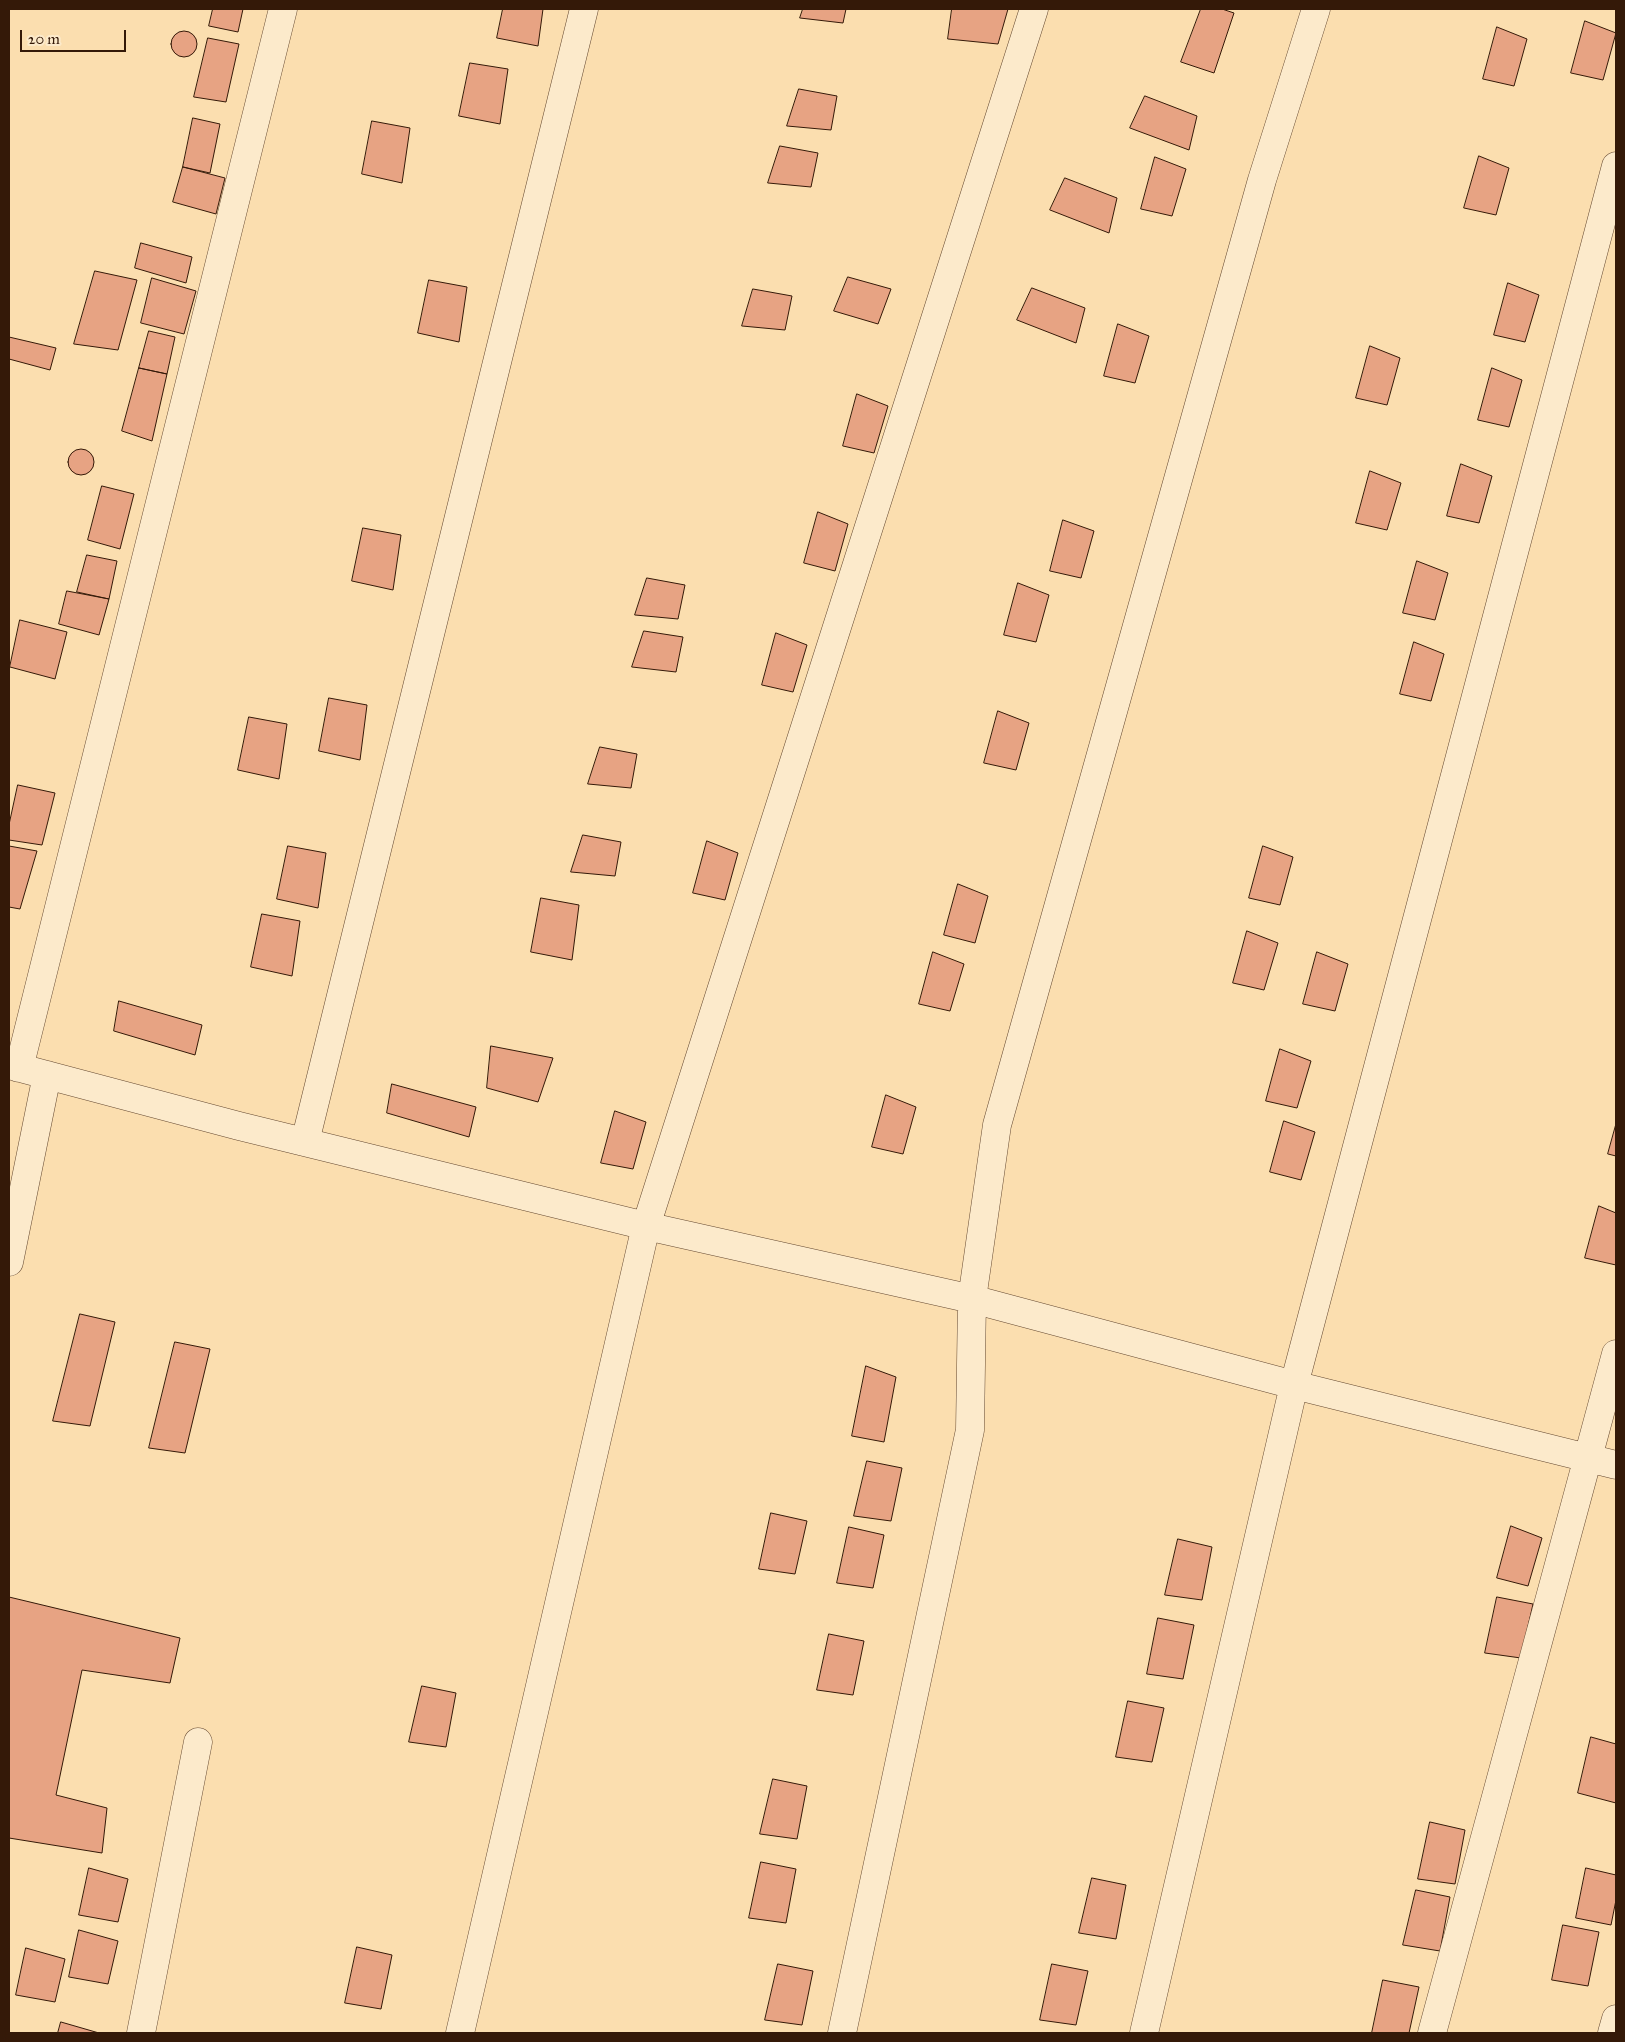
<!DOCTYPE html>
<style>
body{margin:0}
#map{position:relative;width:1625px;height:2042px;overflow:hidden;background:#fbdeaf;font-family:"IM FELL Great Primer",serif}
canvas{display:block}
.frame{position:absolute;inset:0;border:10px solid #341908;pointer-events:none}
.scale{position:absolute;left:20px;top:30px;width:106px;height:22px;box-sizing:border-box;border:2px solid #341908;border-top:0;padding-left:6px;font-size:15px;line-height:18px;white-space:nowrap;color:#341908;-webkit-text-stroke:4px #fceacb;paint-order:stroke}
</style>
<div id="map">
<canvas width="1625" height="2042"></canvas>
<div class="frame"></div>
<div class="scale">20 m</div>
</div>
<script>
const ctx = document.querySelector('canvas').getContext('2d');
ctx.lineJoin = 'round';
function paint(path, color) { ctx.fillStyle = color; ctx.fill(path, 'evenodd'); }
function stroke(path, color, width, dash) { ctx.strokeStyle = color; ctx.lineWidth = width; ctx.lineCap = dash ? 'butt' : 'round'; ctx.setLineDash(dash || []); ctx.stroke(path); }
const building = new Path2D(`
 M213 9H243L238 32 209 26Z
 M503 9H543L538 46 497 38Z
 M803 9H846L843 23 800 18Z
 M952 9H1008L998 44 948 39Z
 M1201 9H1222L1234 13 1214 73 1181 62Z
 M1585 21 1616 33 1603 80 1571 73Z
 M1497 27 1527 39 1514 86 1483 79Z
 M171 44a13 13 0 1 1 26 0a13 13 0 1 1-26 0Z
 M208 38 239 44 226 102 194 97Z
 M470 63 508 69 500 124 459 116Z
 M799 89 837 96 831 130 787 126Z
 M1145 96 1197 116 1189 150 1130 128Z
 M193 118 220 124 210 173 183 167Z
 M372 121 410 128 402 183 362 174Z
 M780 146 818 153 811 187 768 183Z
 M1479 156 1509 168 1496 215 1464 208Z
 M1155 157 1186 169 1172 216 1141 209Z
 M183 167 225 178 216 214 173 202Z
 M1065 178 1117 198 1109 233 1050 210Z
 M141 243 192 257 186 283 135 268Z
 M95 271 137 280 118 350 74 344Z
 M848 277 891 289 878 324 834 311Z
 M152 278 196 291 184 334 141 323Z
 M429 280 467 287 459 342 418 333Z
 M1508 283 1539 295 1525 342 1494 335Z
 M1032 288 1085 308 1076 343 1017 320Z
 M753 289 792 296 785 330 742 326Z
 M1118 324 1149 336 1135 383 1104 376Z
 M149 331 175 337 167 374 139 368Z
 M9 337 56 348 50 370 9 359Z
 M1370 346 1400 358 1387 405 1356 398Z
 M139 368 167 374 152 441 122 431Z
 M1492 368 1522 380 1509 427 1478 420Z
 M857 394 888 406 874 453 843 446Z
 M68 462a13 13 0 1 1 26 0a13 13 0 1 1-26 0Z
 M1461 464 1492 476 1479 523 1447 516Z
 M1370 471 1401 483 1387 530 1356 523Z
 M102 486 134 494 120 549 88 540Z
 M818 512 848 524 835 571 804 563Z
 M1063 520 1094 531 1081 578 1050 571Z
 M363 528 401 535 393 590 352 581Z
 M87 555 117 561 109 599 77 592Z
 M1417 561 1448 573 1435 620 1403 613Z
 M647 578 685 585 678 619 635 615Z
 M1018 583 1049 595 1036 642 1004 635Z
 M67 591 109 599 99 635 59 624Z
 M20 620 67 632 55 679 10 667Z
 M644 631 683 637 676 672 632 667Z
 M776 633 807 645 793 692 762 685Z
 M1414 642 1444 654 1431 701 1400 694Z
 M329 698 367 705 360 760 319 751Z
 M998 711 1029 723 1016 770 984 763Z
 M249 717 287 724 279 779 238 770Z
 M600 747 637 754 631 788 588 784Z
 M18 785 55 793 42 845 9 840V825Z
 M583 835 621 842 615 876 571 872Z
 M707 841 738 853 725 900 693 893Z
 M9 846 37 851 20 909 9 907Z
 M288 846 326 853 318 908 277 899Z
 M1263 846 1293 857 1280 905 1249 898Z
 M958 884 988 896 975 943 944 935Z
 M541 898 579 905 572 960 531 952Z
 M262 914 300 921 292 976 251 967Z
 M1247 931 1278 943 1264 990 1233 983Z
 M933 952 964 964 950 1011 919 1004Z
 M1317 952 1348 964 1335 1011 1303 1004Z
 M119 1001 202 1025 195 1055 114 1031Z
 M491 1046 553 1058 538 1102 487 1088Z
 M1280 1049 1311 1061 1297 1108 1266 1101Z
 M392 1084 476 1107 469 1137 387 1113Z
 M886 1095 916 1107 903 1154 872 1147Z
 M615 1111 646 1122 633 1169 601 1163Z
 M1284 1121 1315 1132 1301 1180 1270 1172Z
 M1616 1124V1156L1608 1154Z
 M1599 1206 1616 1213V1265L1585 1258Z
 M80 1314 115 1322 90 1426 53 1421Z
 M175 1342 210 1349 185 1453 149 1448Z
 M866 1366 896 1377 884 1442 852 1436Z
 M867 1461 902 1468 891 1521 854 1516Z
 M771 1513 807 1521 795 1574 759 1569Z
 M1511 1526 1542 1538 1528 1586 1497 1578Z
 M849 1527 884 1535 873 1588 837 1583Z
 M1178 1539 1212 1547 1202 1600 1165 1595Z
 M9 1597 180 1638 170 1683 82 1670 56 1795 107 1808 102 1853 9 1838Z
 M1497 1597 1533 1604 1521 1658 1485 1653Z
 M1158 1618 1194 1625 1183 1679 1147 1674Z
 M829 1634 864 1641 853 1695 817 1690Z
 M422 1686 456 1693 446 1747 409 1742Z
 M1128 1701 1164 1708 1152 1762 1116 1757Z
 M1591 1737 1616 1744V1803L1578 1793Z
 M773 1779 807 1786 797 1839 760 1834Z
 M1430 1822 1465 1830 1455 1884 1418 1879Z
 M761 1862 796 1869 786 1923 749 1918Z
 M89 1868 128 1879 118 1922 79 1915Z
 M1586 1868 1616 1875V1900L1611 1925 1576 1918Z
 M1092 1878 1126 1885 1116 1939 1079 1933Z
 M1416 1890 1450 1897 1440 1951 1403 1945Z
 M1563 1925 1599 1932 1588 1986 1552 1980Z
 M79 1930 118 1941 108 1984 69 1977Z
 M357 1947 392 1955 381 2009 345 2003Z
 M26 1948 65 1959 55 2002 16 1995Z
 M778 1964 813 1971 802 2025 765 2020Z
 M1052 1964 1088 1971 1076 2025 1040 2020Z
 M1383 1980 1419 1987 1409 2033H1372Z
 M61 2022 99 2033H58Z`);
paint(building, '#e7a383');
stroke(building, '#341908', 1);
const minor = new Path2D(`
 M9 1065 239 1126 646 1226 972 1299 1294 1385 1616 1465
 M19 1068 283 9
 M305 1142 584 9
 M9 1262 47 1075
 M141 2033 198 1742
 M460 2033 646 1226 1034 9
 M842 2033 970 1430 972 1299 997 1125 1262 180 1316 9
 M1144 2033 1294 1385 1616 166
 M1432 2033 1616 1354
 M1612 2033 1616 2019`);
stroke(minor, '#664a32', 29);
stroke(minor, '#fceacb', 28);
</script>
